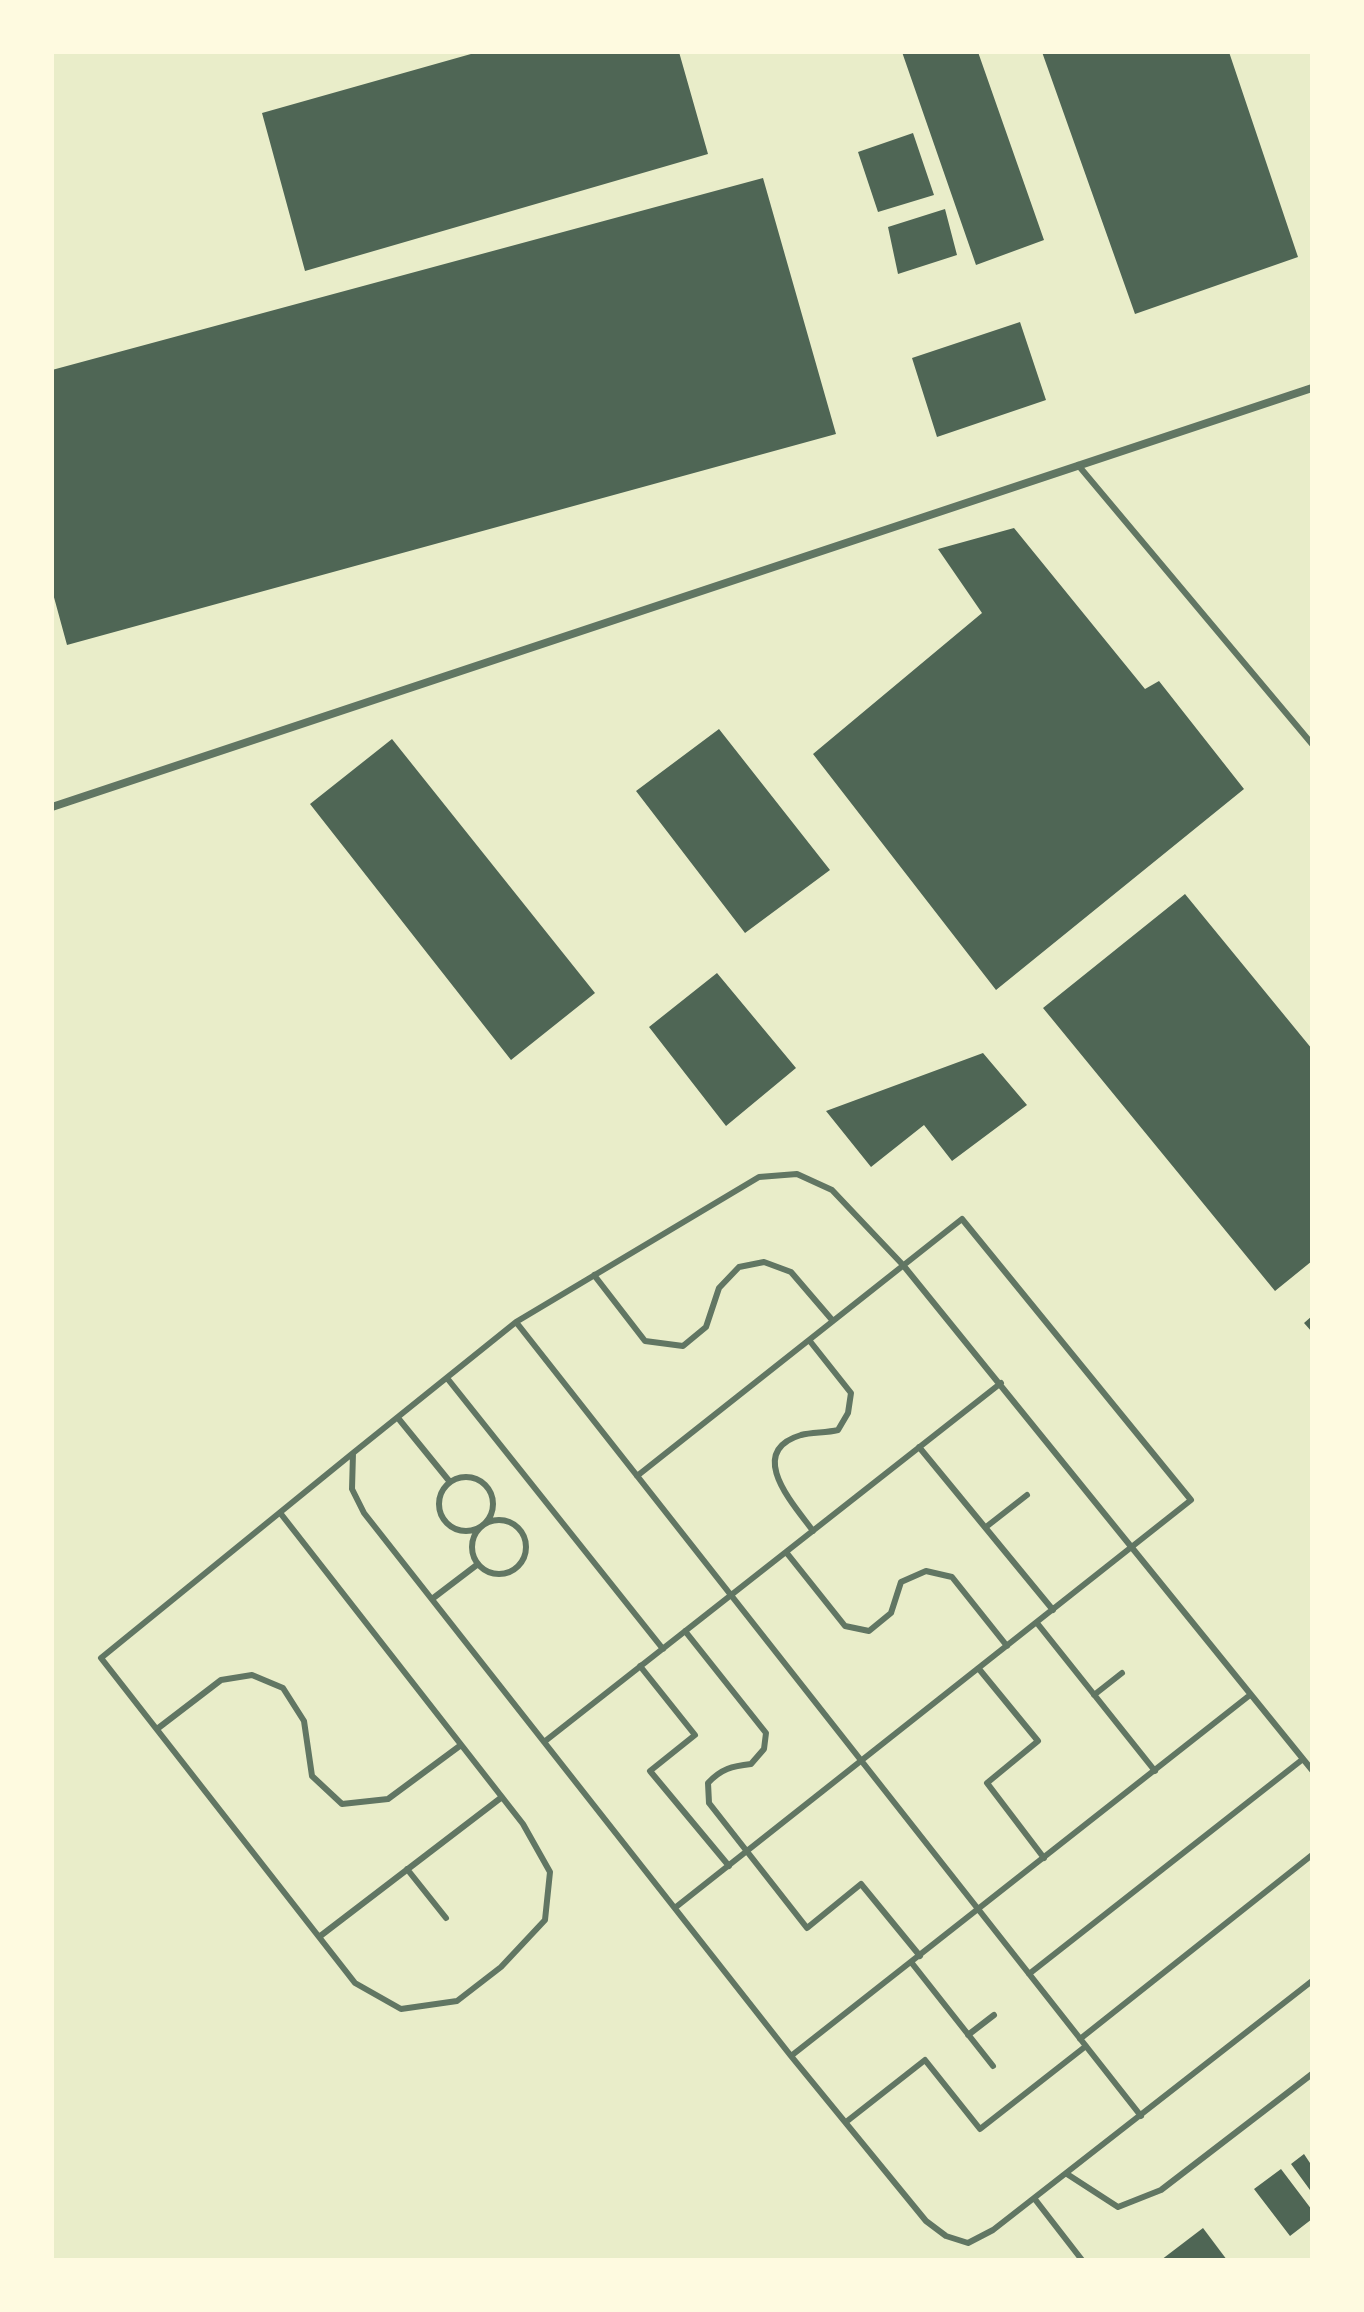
<!DOCTYPE html>
<style>
body{margin:0}
#map{position:relative;width:1364px;height:2312px;overflow:hidden;background:#e9edc9;font-family:Literata,serif}
canvas{display:block}
.frame{position:absolute;inset:0;border:54px solid #fefae0;pointer-events:none}
</style>
<div id="map">
<canvas width="1364" height="2312"></canvas>
<div class="frame"></div>
</div>
<script>
const ctx = document.querySelector('canvas').getContext('2d');
ctx.lineJoin = 'round';
function paint(path, color) { ctx.fillStyle = color; ctx.fill(path, 'evenodd'); }
function stroke(path, color, width, dash) { ctx.strokeStyle = color; ctx.lineWidth = width; ctx.lineCap = dash ? 'butt' : 'round'; ctx.setLineDash(dash || []); ctx.stroke(path); }
paint(new Path2D(`
 M478 52H679L708 154 305 271 262 113Z
 M902 52H978L1044 240 976 265Z
 M1042 52H1229L1298 257 1135 314Z
 M913 133 934 195 878 212 858 152Z
 M763 178 836 434 67 645 52 590V370Z
 M945 209 957 255 898 274 888 227Z
 M1020 322 1046 400 937 437 912 358Z
 M1014 528 1145 689 1159 681 1244 789 996 990 813 754 982 613 938 549Z
 M719 729 830 870 745 933 636 791Z
 M392 739 595 993 511 1060 310 804Z
 M1185 894 1312 1049V1261L1275 1291 1043 1008Z
 M717 973 796 1068 726 1126 649 1027Z
 M983 1053 1027 1105 952 1161 924 1125 871 1167 826 1111Z
 M1312 1316V1332L1304 1323Z
 M1304 2154 1312 2166 1310 2190 1291 2164Z
 M1281 2169 1312 2210V2219L1290 2236 1254 2189Z
 M1203 2228 1227 2260H1161Z`), '#4f6655');
stroke(new Path2D(`
 M1078 465 1312 744
 M594 1275 645 1341 683 1346 706 1327 719 1288 739 1267 764 1262 791 1272 833 1321
 M516 1322 1141 2116
 M809 1340 851 1393 848 1413 838 1430C826 1433 812 1432 801 1435 744 1452 795 1506 813 1531
 M447 1378 663 1649
 M398 1418 450 1482
 M919 1447 1053 1610
 M637 1476 962 1219 1191 1500 676 1907
 M439 1504a27 27 0 1 1 54 0a27 27 0 1 1-54 0Z
 M281 1514 523 1824 550 1872 545 1920 501 1967 457 2001 401 2009 355 1983 101 1658 353 1453
 M472 1547a27 27 0 1 1 54 0a27 27 0 1 1-54 0Z
 M986 1527 1027 1495
 M786 1552 845 1626 869 1631 891 1613 901 1582 926 1571 952 1577 1007 1646
 M432 1599 478 1564
 M1037 1623 1155 1771
 M685 1631 766 1733 764 1749 751 1764C732 1766 721 1769 708 1783L709 1803 807 1928 861 1884 920 1956
 M640 1666 695 1735 650 1771 729 1866
 M979 1669 1038 1741 987 1783 1044 1858
 M1094 1695 1122 1673
 M157 1729 221 1680 252 1675 283 1688 304 1721 312 1776 342 1804 388 1799 461 1745
 M544 1742 1001 1383
 M1312 1770 903 1265 832 1190 797 1174 759 1177 516 1322 353 1453 352 1489 364 1513 791 2056 926 2221 946 2236 968 2243 993 2230 1312 1981
 M407 1869 446 1918
 M319 1937 502 1797
 M911 1962 993 2066
 M1029 1974 1303 1759
 M968 2035 994 2015
 M1080 2039 1312 1855
 M791 2056 1250 1695
 M846 2122 925 2060 980 2129 1086 2046
 M1067 2174 1118 2207 1161 2190 1312 2074
 M1034 2198 1082 2260`), '#617663', 6);
stroke(new Path2D(`
 M52 807 1312 388`), '#617663', 8);
</script>
